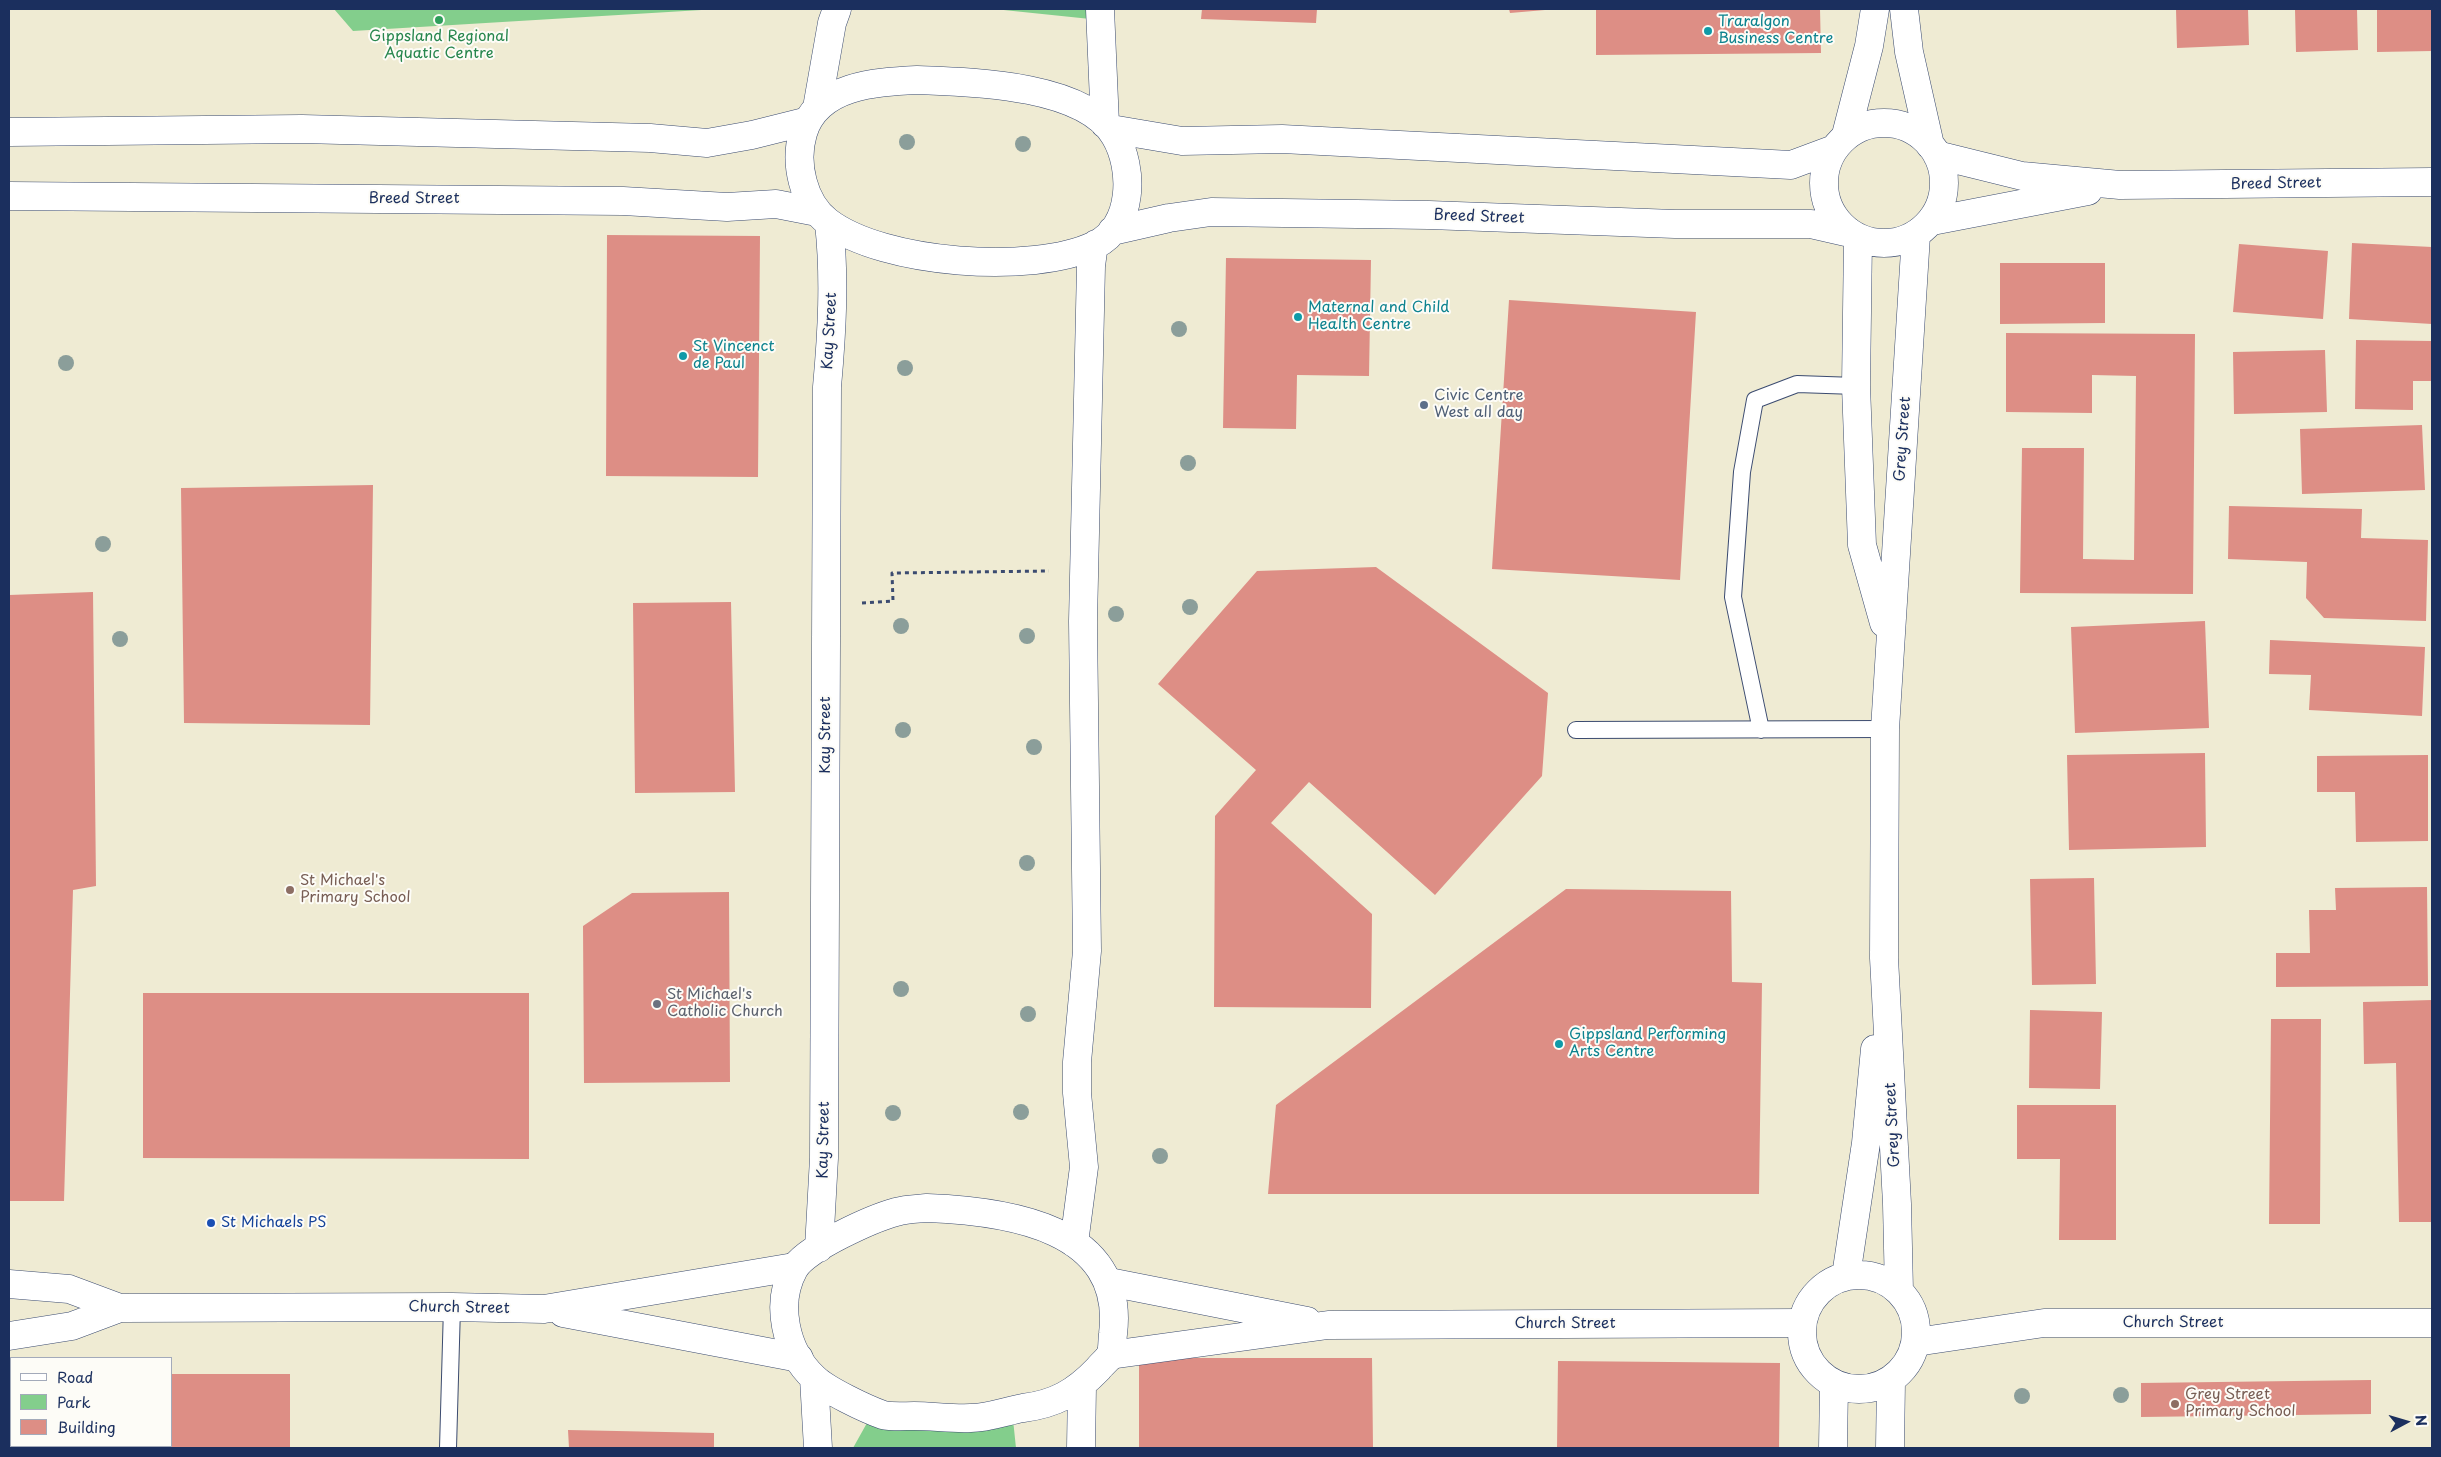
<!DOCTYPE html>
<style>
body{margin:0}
#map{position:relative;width:2441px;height:1457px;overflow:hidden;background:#efebd3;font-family:"Playpen Sans",sans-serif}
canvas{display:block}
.frame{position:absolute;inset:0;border:10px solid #1b2f5e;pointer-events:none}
.legend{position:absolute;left:10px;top:1357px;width:162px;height:90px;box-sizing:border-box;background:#fdfcf7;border:1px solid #a3aaba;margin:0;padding:6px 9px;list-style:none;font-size:15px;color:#1b2f5e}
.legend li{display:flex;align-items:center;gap:10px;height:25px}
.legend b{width:25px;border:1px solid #a3aaba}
.north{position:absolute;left:2381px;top:1397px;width:50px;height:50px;-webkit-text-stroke:4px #fdfcf7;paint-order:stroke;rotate:84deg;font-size:14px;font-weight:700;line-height:20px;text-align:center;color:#1b2f5e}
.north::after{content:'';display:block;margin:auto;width:18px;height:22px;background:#1b2f5e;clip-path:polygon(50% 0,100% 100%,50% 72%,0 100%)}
</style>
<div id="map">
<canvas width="2441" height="1457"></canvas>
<div class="frame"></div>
<ul class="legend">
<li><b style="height:6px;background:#fff"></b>Road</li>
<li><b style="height:14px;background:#83ce8c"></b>Park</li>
<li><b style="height:14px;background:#dd8e85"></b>Building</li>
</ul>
<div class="north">N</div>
</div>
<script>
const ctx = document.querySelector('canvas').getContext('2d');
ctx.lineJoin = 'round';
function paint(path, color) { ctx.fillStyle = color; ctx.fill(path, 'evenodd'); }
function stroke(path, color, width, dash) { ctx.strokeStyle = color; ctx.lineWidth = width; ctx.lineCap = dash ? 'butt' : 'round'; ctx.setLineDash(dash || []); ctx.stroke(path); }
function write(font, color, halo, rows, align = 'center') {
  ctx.font = font + ' "Playpen Sans",sans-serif'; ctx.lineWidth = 4; ctx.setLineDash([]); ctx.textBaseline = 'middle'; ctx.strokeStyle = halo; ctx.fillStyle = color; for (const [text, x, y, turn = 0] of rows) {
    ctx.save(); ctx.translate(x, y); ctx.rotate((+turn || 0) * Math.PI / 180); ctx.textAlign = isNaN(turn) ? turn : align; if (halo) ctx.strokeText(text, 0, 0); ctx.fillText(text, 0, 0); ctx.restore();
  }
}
paint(new Path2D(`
 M334 9H718L353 31Z
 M994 9H1100V20Z
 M1012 1410 1016 1448H853L872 1414Z`), '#83ce8c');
paint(new Path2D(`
 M1202 9H1317L1316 23 1201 19Z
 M1509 9H1545V10L1510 13Z
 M1596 9H1820L1821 53 1596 55Z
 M2176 9H2248L2249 45 2177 48Z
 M2295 9H2357L2358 50 2296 52Z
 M2377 9H2432V51L2377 52Z
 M607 235 760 236 758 477 606 476Z
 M2352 243 2432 247V324L2349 319Z
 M2239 244 2328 251 2323 319 2233 312Z
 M1226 258 1371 260 1369 376 1297 375 1296 429 1223 428Z
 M2000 263H2105V323L2000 324Z
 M1509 300 1696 312 1680 580 1492 569Z
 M2006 333 2195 334 2193 594 2020 593 2022 448H2084L2083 559 2134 560 2136 376 2092 375V413L2006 412Z
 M2356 340 2432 341V381H2413V410L2355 409Z
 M2325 350 2327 412 2234 414 2233 352Z
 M2422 425 2425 490 2302 494 2300 429Z
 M373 485 370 725 184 723 181 488Z
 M2229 506 2362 509 2361 538 2428 540 2426 621 2324 618 2306 598 2307 562 2228 559Z
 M1376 567 1548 693 1542 776 1435 895 1309 782 1271 823 1372 914 1371 1008 1214 1007 1215 816 1256 770 1158 684 1257 571Z
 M93 592 96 886 73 890 64 1201H9V595Z
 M731 602 735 792 635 793 633 603Z
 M2205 621 2209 728 2075 733 2071 627Z
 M2270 640 2425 647 2422 716 2309 710 2311 675 2269 674Z
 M2205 753 2206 847 2069 850 2067 755Z
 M2428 755V841L2356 842 2355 792H2317V756Z
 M2094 878 2096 984 2032 985 2030 879Z
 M2427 887 2428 986 2276 987V953H2310L2309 910H2336L2335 888Z
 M1566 889 1731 891 1732 982 1762 983 1759 1194H1268L1276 1105Z
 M729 892 730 1082 584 1083 583 926 632 893Z
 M143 993H529V1159L143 1158Z
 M2432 1000V1222H2399L2396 1063 2364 1064 2363 1002Z
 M2030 1010 2102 1012 2100 1089 2029 1088Z
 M2271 1019H2321L2320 1224H2269Z
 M2017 1105H2116V1240H2059L2060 1159H2017Z
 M1139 1358H1372L1373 1448H1139Z
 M1558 1361 1780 1363 1779 1448H1557Z
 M9 1374H11V1446H171V1374H290V1448H9Z
 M2371 1380V1414L2141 1417V1383Z
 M568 1430 714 1433V1448H569Z`), '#dd8e85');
const lane = new Path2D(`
 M1576 730 1885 729
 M1761 730 1733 597 1742 472 1755 400 1797 384 1856 386
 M448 1448 452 1307`);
const street = new Path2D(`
 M1109 1282 1307 1321
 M9 1284 69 1289 120 1308 452 1307 544 1309 794 1267
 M563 1313 799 1358
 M9 1336 72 1326 120 1308
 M1916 1342 2044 1323H2432
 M1110 1355 1328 1325 1802 1323`);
const secondary = new Path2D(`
 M1100 9 1105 124
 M1904 9 1909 52 1930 145
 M917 80C971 82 1084 84 1115 136 1134 168 1134 226 1095 245 1033 275 883 264 828 222 803 203 794 163 803 133 817 85 876 82 917 80Z
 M817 108 832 23 837 9
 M1824 183a60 60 0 1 1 120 0a60 60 0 1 1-120 0Z
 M1111 129 1182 141 1282 139 1791 165 1834 149
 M9 132 302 129 650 138 707 143 752 135 808 121
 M1846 135 1869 46 1875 9
 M1937 155 2022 176 2120 185 2432 182
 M9 196 623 201 727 207 776 204 817 212
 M1932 221 2088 191
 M1112 231 1169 218 1211 212 1429 215 1675 224H1811L1846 232
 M1858 239 1856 386 1862 545 1884 623
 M927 1208C1007 1211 1126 1227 1113 1334 1112 1340 1113 1350 1110 1356 1107 1360 1101 1365 1098 1369 1075 1393 1055 1404 1023 1408 1006 1411 988 1418 971 1418 952 1419 933 1416 914 1416 904 1416 892 1417 883 1415 866 1409 826 1390 814 1378 785 1351 775 1303 794 1269 805 1248 874 1218 896 1212 906 1209 917 1209 927 1208Z
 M1074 1243 1084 1167 1077 1093V1062L1087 951 1083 621 1091 266 1093 251 1096 244
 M819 1248 824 1158 827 387C832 332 835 278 829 223
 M1802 1332a57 57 0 1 1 114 0a57 57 0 1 1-114 0Z
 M1846 1276 1866 1143 1875 1049
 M1899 1291 1897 1204 1884 958 1885 729 1916 235
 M814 1378 818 1448
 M1081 1448 1082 1386
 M1833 1448 1834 1385
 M1890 1448 1891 1381`);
stroke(lane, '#3b4b70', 18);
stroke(street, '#3b4b70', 29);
stroke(secondary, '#3b4b70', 29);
stroke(new Path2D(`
 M862 603 893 601 892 573 1049 571`), '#3b4b70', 3, [4, 4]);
stroke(lane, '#fff', 16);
stroke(street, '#fff', 28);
stroke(secondary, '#fff', 28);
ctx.fillStyle = '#8b9e9a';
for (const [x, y] of [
 [907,142],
 [1023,144],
 [1179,329],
 [66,363],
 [905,368],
 [1188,463],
 [103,544],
 [1190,607],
 [1116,614],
 [901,626],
 [1027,636],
 [120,639],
 [903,730],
 [1034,747],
 [1027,863],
 [901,989],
 [1028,1014],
 [1021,1112],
 [893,1113],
 [1160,1156],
 [2121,1395],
 [2022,1396]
]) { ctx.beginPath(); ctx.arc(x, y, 8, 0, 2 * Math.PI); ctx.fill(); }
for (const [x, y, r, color] of [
 [439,20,5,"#2e9e5b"],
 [1708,31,5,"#0f9aa8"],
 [1298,317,5,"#0f9aa8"],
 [683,356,5,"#0f9aa8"],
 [1424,405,5,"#5c6f8a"],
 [290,890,5,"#8d6e63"],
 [657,1004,5,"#6b7280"],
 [1559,1044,5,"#0f9aa8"],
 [211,1223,5,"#1a4fb4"],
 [2175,1404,5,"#8d6e63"]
]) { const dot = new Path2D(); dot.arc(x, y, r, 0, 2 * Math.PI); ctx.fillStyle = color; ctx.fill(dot); stroke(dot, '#fdfcf7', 2); }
write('15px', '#0d838f', '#fdfcf7', [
 ["Traralgon",1718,22],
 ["Business Centre",1718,39],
 ["Maternal and Child",1308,308],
 ["Health Centre",1308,325],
 ["St Vincenct",693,347],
 ["de Paul",693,364],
 ["Gippsland Performing",1569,1035],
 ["Arts Centre",1569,1052]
], 'left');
write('15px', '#27864d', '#fdfcf7', [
 ["Gippsland Regional",439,37],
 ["Aquatic Centre",439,54]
]);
write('15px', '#1b2f5e', '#fdfcf7', [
 ["Breed Street",2276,184,-1],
 ["Breed Street",414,199],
 ["Breed Street",1479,217,2],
 ["Kay Street",830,331,-87],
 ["Grey Street",1903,439,-86],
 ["Kay Street",826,735,-90],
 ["Grey Street",1893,1125,-93],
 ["Kay Street",824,1140,-89],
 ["Church Street",459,1308,1],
 ["Church Street",2173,1323],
 ["Church Street",1565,1324]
]);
write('15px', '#4e5e75', '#fdfcf7', [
 ["Civic Centre",1434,396],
 ["West all day",1434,413]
], 'left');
write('15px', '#785e54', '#fdfcf7', [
 ["St Michael's",300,881],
 ["Primary School",300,898],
 ["Grey Street",2185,1395],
 ["Primary School",2185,1412]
], 'left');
write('15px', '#5b616d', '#fdfcf7', [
 ["St Michael's",667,995],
 ["Catholic Church",667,1012]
], 'left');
write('15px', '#164399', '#fdfcf7', [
 ["St Michaels PS",221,1223]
], 'left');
</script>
